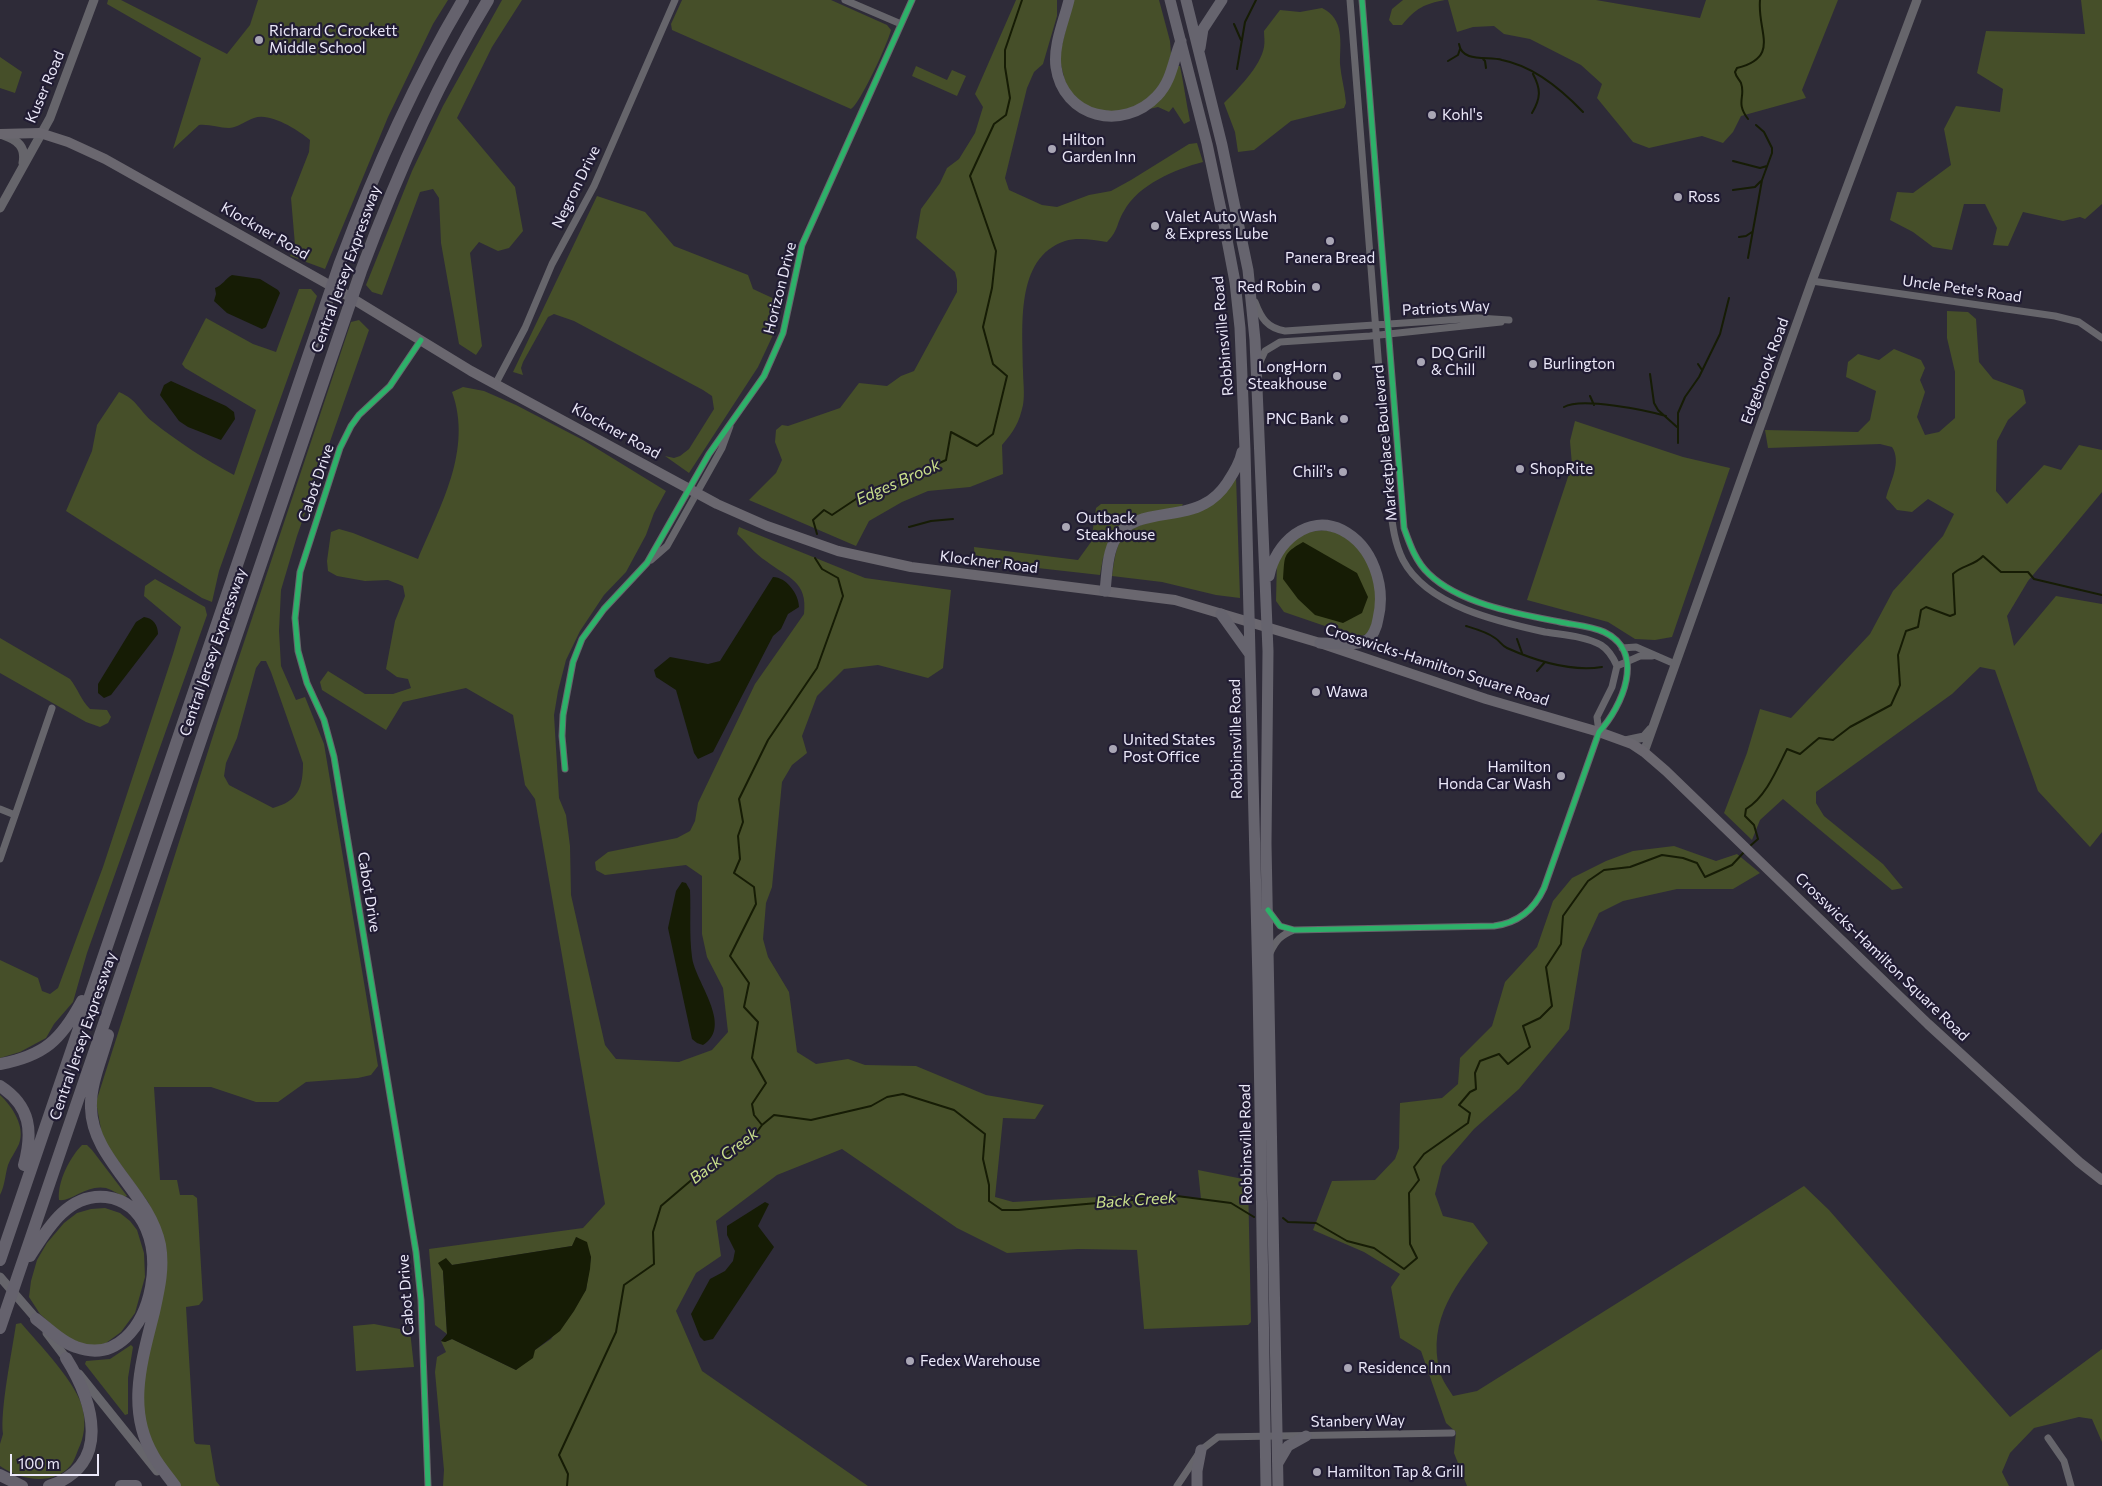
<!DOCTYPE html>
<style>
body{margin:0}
#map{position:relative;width:2102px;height:1486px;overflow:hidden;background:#2e2b38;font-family:Commissioner,sans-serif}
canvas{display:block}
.scale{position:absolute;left:10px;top:1454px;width:89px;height:22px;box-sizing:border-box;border:2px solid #ebe8f9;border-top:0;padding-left:6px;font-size:15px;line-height:18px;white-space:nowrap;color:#ebe8f9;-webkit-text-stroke:4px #211c33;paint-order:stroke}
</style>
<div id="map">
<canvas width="2102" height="1486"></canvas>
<div class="scale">100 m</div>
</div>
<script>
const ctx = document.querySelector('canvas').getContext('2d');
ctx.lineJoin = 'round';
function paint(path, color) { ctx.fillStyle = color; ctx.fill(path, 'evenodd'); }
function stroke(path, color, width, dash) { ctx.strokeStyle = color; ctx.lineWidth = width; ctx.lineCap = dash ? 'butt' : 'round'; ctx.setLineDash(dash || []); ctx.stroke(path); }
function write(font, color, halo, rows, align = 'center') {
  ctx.font = font + ' Commissioner,sans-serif'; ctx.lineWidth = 4.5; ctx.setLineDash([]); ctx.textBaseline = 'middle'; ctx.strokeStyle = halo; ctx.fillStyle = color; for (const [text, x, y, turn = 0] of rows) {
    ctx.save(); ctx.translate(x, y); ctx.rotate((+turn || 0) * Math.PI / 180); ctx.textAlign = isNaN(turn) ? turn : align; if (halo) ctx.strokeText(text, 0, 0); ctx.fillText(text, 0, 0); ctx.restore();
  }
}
paint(new Path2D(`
 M108 0H121L227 54 250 25 258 0H448L433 24 388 117 325 269 290 256 295 245 291 198 309 152 310 140C298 130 270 112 254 118 245 121 239 127 229 128 219 128 209 124 199 125L173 149 201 58 107 4Z
 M502 0H522L492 47 457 118 515 187 523 231 509 248 498 251 479 242 470 253 482 346 476 355 459 344 441 243 439 198 433 189 420 192 382 295 372 292 366 285 412 171 443 106Z
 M682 0H831L887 25 891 30C888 43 860 104 851 109L672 30 671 24Z
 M1016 0H1057V16L1043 64 1034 72 1027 88 1005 178 1009 190 1042 205 1057 207 1089 195 1111 191 1131 180 1189 144 1197 143 1203 162C1175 169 1138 185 1124 211 1116 224 1119 230 1107 242 1094 240 1078 237 1065 241 1014 258 1023 329 1023 370 1023 381 1025 394 1023 405 1019 423 1014 431 1002 445L1003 474 970 487 928 491 902 502 869 521 856 546 749 500 776 473 782 460 775 442 776 430 782 425 788 426 840 408 859 383 887 386 901 376 914 371 957 292V280L955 272 916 238 921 209 940 183 947 168 959 159 975 133 983 107 975 94Z
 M1073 0H1159L1170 41 1171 54 1164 81 1149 99 1121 113 1088 108 1067 89 1059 57Z
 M1403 0H1445C1424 4 1416 8 1402 25H1393L1389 20 1392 9Z
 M1448 0H1596L1700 18 1706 0H1838L1802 90 1806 98 1741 116 1733 132 1723 143 1702 136 1649 148 1633 142 1597 98 1602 84 1581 65 1530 39 1504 34 1494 26 1473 27 1457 32Z
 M2081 0H2102V204L2085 219 2080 217 2063 221 2023 212 2008 246 1993 245 1997 228 1985 204H1964L1952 250 1933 247 1913 232 1890 220 1897 192 1913 193 1951 165 1944 129 1956 106 2000 112 2003 89 1977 73 1986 31 2085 34Z
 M1322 8C1345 19 1340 43 1340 64 1341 77 1345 90 1346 103L1344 108 1291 121 1254 150 1238 152 1235 132 1224 103C1237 90 1261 66 1264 47 1265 42 1264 36 1264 31L1280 10 1300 12Z
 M0 57 22 72 15 93 0 88Z
 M916 66 947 80 952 70 966 76 957 96 912 76Z
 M1177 66H1180C1184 85 1186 102 1190 121L1184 124 1173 107 1169 112 1158 107 1145 110Z
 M597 196 645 212 674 246 748 275 753 289 781 302 773 335 758 367 689 473 665 456 674 458 680 456 689 449 714 409 712 396 703 390 574 321 554 314 548 317 523 362 521 368 523 375 513 372Z
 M299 289H311L317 296 219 571 212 602 202 598 66 511 92 451 97 425 119 392C138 400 139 411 153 422 178 442 206 460 234 475L256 410 185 368 182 364 206 318 253 344 276 352Z
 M1947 311 1968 312 1976 319 1979 362 1993 379 2023 390 2026 403 2008 420 1997 441 1996 491 2007 504 2044 465 2061 470 2079 445 2102 450V492L2028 581 2007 616 2014 646 2056 596 2102 604V832L2090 847 2038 791 1995 670 1980 667 1952 694 1816 792V803L1824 816 1883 864 1903 888 1892 890 1783 799 1760 820 1752 840 1724 813 1747 753 1760 709 1791 718 1870 634 1893 591 1943 536 1954 514 1928 499 1912 512 1897 510 1886 498C1890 482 1902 462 1892 447L1880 444 1768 448 1765 430 1858 432 1870 420 1876 391 1846 377 1848 362 1858 354 1879 360 1894 349 1921 360 1925 368 1920 380 1925 392 1917 417 1925 435 1939 432 1955 418V372L1947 338Z
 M359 320 369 330 297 536 281 590 279 631 281 666 296 700 305 697 324 744 378 1066 371 1075 358 1078 306 1082 278 1102H256L211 1087H154L160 1180H177L180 1195H193L197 1198 203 1300 199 1305 186 1307 194 1441 196 1444 210 1445 216 1481 220 1486H181L157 1454 145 1431 142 1398 160 1227 148 1202 103 1140 96 1102 218 720 351 322ZM261 661H266L271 672 303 763C303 788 298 801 273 808L229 785 224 776 226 763 237 738 256 668Z
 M463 387 484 391 516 405 583 440 666 491 654 513 646 535 626 572 604 595 580 631 566 660 558 691 554 715 559 798 566 815 570 846 571 895 605 1045 616 1059 679 1062 712 1050 728 1032 723 988 707 957 702 934V876L686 865 605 875 596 870 595 862 608 852 677 838 690 831 695 821 698 803 755 684 804 614C808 581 788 578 766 561 755 554 747 543 737 534L739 527 865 578 951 590 943 668 928 678 878 665 844 669 817 696 802 736 807 753 792 765 782 782 772 887 766 903 763 939 768 957 789 992 797 1052 816 1064 848 1059 865 1065 916 1066 986 1095 1044 1105 1035 1119 1003 1118 995 1197 1013 1202 1151 1194 1201 1199 1198 1170 1248 1180 1251 1322 1248 1325 1144 1329 1137 1250 1078 1249 1007 1253 957 1228 842 1149 777 1175 716 1221 721 1256 696 1273 676 1311 702 1371 868 1486H443L444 1470 435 1372 437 1357 446 1352 441 1341 445 1342 452 1339 516 1370 535 1350 551 1339 586 1290 591 1257 577 1237 572 1246 452 1265 446 1259 443 1271 447 1334 435 1325 429 1249 583 1228 605 1204 535 799 525 785 513 715 466 688 403 702 386 730 322 690 320 682 328 671 365 694H393L411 688 408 679 397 677 386 669 395 621 405 596 403 586 388 580 365 581 337 576 328 571 327 561 331 532 339 529 353 533 418 559C440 506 473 450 452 392Z
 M1575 421 1683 457 1730 468 1672 637 1655 640 1635 639 1608 622 1527 600 1572 465 1570 441Z
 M1236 476 1240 598 1216 595 1162 582 1112 576C1117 542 1118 530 1155 521 1162 519 1171 519 1178 516 1196 507 1219 488 1236 476Z
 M1101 504H1183L1180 509 1135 518 1103 558 1100 575 975 561 974 547 1078 560 1091 542 1096 508Z
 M1325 530C1331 532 1339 532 1344 535 1376 554 1387 605 1367 634L1357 637 1284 612 1276 601 1277 559 1288 543 1307 532Z
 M155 579 205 607 207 615 87 953 73 1002 54 1024 46 1038 20 1052 0 1058V960L38 978 42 991 50 994 58 988 103 867 173 654 181 627 144 596 145 586Z
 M0 638 70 679C78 689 81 700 90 709L107 710 111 717 108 723 100 727 86 722 0 673Z
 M1674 846 1716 861 1737 854 1760 873 1733 889H1677L1623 901 1599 913 1582 950 1569 1029 1519 1089 1474 1129 1442 1166 1435 1194 1443 1216 1473 1223 1488 1243C1458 1282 1426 1319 1440 1372 1442 1380 1448 1388 1453 1396L1477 1391 1804 1186 1829 1210 2010 1417 2102 1349V1442L2092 1419 2079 1417 2034 1428 2010 1453 2002 1472 2009 1486H1467L1454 1453 1456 1432 1446 1423 1421 1351 1400 1338 1391 1287 1400 1274 1364 1252 1313 1230 1332 1181 1375 1180 1395 1159 1399 1148 1400 1103 1442 1098 1458 1084 1460 1058 1492 1026 1505 982 1537 947 1553 901 1572 878 1606 861 1633 851Z
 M0 1095C12 1106 26 1127 19 1144 16 1151 11 1157 8 1165 5 1175 5 1185 0 1195Z
 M82 1145H87L92 1150 127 1196 125 1197C119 1195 113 1190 106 1188 87 1184 71 1202 59 1200 57 1182 70 1157 82 1145Z
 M105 1208 120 1213 130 1221 137 1230 144 1253 145 1277 135 1313 121 1332 106 1343 96 1346 70 1341 40 1314 29 1297 31 1281 37 1260 47 1243 64 1223 77 1213 91 1209Z
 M21 1323C38 1343 78 1384 83 1410 86 1425 84 1437 78 1450 76 1455 74 1461 71 1465 54 1486 21 1481 0 1466V1444L3 1434C0 1410 12 1352 16 1324Z
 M374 1324 410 1331 414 1367 356 1371 353 1326Z
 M131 1345 133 1347 128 1378V1414L125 1415 85 1364 86 1361 110 1359Z`), '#464f29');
paint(new Path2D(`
 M232 275 260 279 278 290 280 293 266 327 262 329 227 313 214 301 216 294 215 288C223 285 225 279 232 275Z
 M171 381 226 406 234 412 235 419 221 440 188 427 179 421 160 395 164 385Z
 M1303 542 1357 573 1368 597 1362 613 1343 623 1315 615 1298 599 1283 579C1285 556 1282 554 1303 542Z
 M773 577C786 577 799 594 799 607L788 614 781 629 773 636 713 752 698 759 694 753 676 690 656 677 654 670 670 657 708 664 720 661Z
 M144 617C153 618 158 625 158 634L111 695 104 698 98 693V684L136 622Z
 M682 882 686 883 690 890C691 912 689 935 692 957 695 982 734 1026 703 1045L697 1043 692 1039 668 928 676 891Z
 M765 1202 769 1204 758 1226 774 1247 713 1339 704 1341 700 1337 691 1314 710 1279 725 1271 733 1261 735 1251 727 1235V1226Z
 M576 1237 587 1242 591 1257 590 1269 586 1290 574 1311 560 1331 535 1350 533 1358 516 1370 452 1339 445 1342 441 1341 447 1334 443 1271 438 1263 446 1258 452 1265 572 1246Z`), '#161c05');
stroke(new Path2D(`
 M1234 24 1241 40
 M1459 44C1462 63 1488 56 1502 60 1533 66 1562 90 1583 112
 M1483 59 1485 61 1486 68
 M1448 61 1458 55 1460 49
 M1237 69 1245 22 1256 0
 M1532 113C1541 98 1541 89 1533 74
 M1748 119C1735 102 1746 97 1741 83 1739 79 1736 77 1735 72L1737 68C1781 57 1757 32 1760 0
 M1733 161 1760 168 1767 166
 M1733 190 1755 187 1761 181
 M1739 237 1746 236 1752 232
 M1748 258 1762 180 1772 153V148L1764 132 1756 125
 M1698 364 1702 370
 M1650 374 1654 403 1658 410 1677 427
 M1590 396 1594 405
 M1564 407C1581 397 1645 410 1666 416
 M1678 443V413L1685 397 1699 377 1720 334 1729 298
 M909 527 931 521 953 519
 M817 534 813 520 824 510 832 515 859 497 888 487 946 460 951 432 977 446 993 434 1007 376 993 364 983 327 992 288 996 251 970 176 994 124 1006 115 1010 98 1005 67V50L1022 0
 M1466 626C1476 629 1487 632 1495 638 1500 641 1502 646 1507 648 1536 661 1570 672 1602 667
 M1517 639 1522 653
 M1537 671 1545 662
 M1750 846 1758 839 1754 825 1745 816 1746 809C1766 797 1777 769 1787 749L1800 754 1819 738 1833 740 1850 727 1891 705 1900 685 1898 655 1906 631 1918 627 1921 610 1926 607 1950 616 1955 614 1953 574C1962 565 1974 566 1983 556L2001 572H2028L2034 579 2102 595
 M762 1125 754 1115 752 1104 766 1083 752 1058 758 1022 744 1007 749 983 730 956 756 904 754 887 734 873 740 859 738 836 743 822 739 799 768 740 817 668 843 596 838 578 822 569 815 558
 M1283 1218 1288 1222 1316 1223 1347 1241 1374 1248 1404 1269 1417 1258 1410 1244 1409 1193 1419 1180 1414 1167 1424 1154 1468 1123 1470 1113 1459 1105 1470 1092 1476 1089 1475 1073 1480 1061 1499 1054 1508 1064 1530 1047 1523 1026 1540 1018 1552 1006 1546 967 1561 944 1563 916 1588 881 1604 870 1630 867 1662 855 1683 858 1697 863 1705 877 1732 865 1745 851
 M567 1486 568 1474 559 1455 616 1332 624 1285 654 1264 653 1232 661 1206 709 1165 754 1136 762 1125 774 1115 811 1120 871 1106 887 1097 903 1094 954 1110 985 1134 983 1159 989 1185V1201L1002 1210H1018L1177 1196 1231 1203 1254 1217`), '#161c05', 2);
stroke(new Path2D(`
 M845 0 901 24
 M1350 0 1389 497C1392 519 1393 540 1403 560 1427 606 1499 622 1545 632 1563 635 1585 636 1601 645 1609 650 1613 657 1617 666L1612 687 1597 717 1599 732
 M1812 281 2055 316 2079 322 2102 338
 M1255 302C1261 318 1267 328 1285 331L1478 318 1509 320
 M421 340 390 386 359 415 351 426 340 448 300 572 295 618 298 651 307 683 324 720 334 757 416 1252 421 1300 428 1486
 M1259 364 1265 351 1280 342 1370 336 1501 322
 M496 383 525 328 552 264 594 186 675 0
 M651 560 667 546 722 448 730 426
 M1622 648 1636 647 1675 664
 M1617 666 1640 656H1652
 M565 769 562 736 563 715 573 662 582 639 604 609 647 563 709 454 764 376 783 333 802 245 912 0
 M0 809 15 815
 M0 859 52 708
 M1268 910 1280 926 1294 930 1494 926C1518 923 1534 910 1544 888L1599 732C1622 707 1647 652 1604 632 1591 626 1574 625 1560 622 1519 614 1460 604 1429 574 1416 562 1410 545 1404 528L1362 0
 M1270 953C1276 940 1281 935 1294 930
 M2048 1438 2064 1461 2071 1486
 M1177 1486 1201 1450 1218 1437 1452 1433`), '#66656b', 7);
stroke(new Path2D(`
 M3 135C18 140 26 147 23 163
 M0 208 50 118 94 0
 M1625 741 1644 737 1651 729
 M1644 752 1812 281 1917 0
 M0 1277 39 1322
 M47 1333 69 1362
 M79 1374 157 1471`), '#66656b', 9);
stroke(new Path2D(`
 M0 134 40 133 68 142 105 159 340 291 471 371 717 504 767 526 838 551 911 567 1175 600 1320 643 1486 699 1599 732 1632 744 1644 752 1666 771 1928 1024 2079 1162 2102 1180`), '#6a676f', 10);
stroke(new Path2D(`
 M1069 0C1064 21 1053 45 1056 67 1063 118 1123 132 1157 96 1172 81 1173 60 1181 41
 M1170 0 1207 144 1224 224 1235 282 1240 328 1245 450 1258 982 1266 1486
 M1186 0 1222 145 1248 270 1255 340 1268 651 1266 843 1278 1486
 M1200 48 1203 29 1222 0
 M1269 576C1275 543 1308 513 1342 530 1373 546 1386 586 1378 619 1377 626 1373 638 1365 641 1352 646 1334 643 1320 643
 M1105 591C1107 574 1107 553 1116 538 1133 509 1178 519 1204 504 1214 499 1221 492 1227 483 1233 474 1240 463 1242 452
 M1221 614 1249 653
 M1278 1463 1288 1446 1306 1436
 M1197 1486V1471L1201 1450`), '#66646e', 11);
stroke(new Path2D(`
 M108 1035C102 1058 90 1084 91 1108 92 1159 149 1192 160 1245 164 1268 159 1289 154 1312 142 1360 126 1409 153 1455 159 1466 168 1476 175 1486
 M0 1064C44 1056 61 1040 82 1001
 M0 1086C31 1106 33 1132 24 1165
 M30 1256C47 1229 68 1193 106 1197 186 1207 156 1377 76 1347 61 1342 48 1328 36 1319
 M0 1260 340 263C374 172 413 84 463 0
 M0 1328 361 271C396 177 436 85 488 0
 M0 1475 22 1486
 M49 1486C113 1465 93 1401 66 1358
 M121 1486H136`), '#65626d', 12);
stroke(new Path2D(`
 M421 340 390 386 359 415 351 426 340 448 300 572 295 618 298 651 307 683 324 720 334 757 416 1252 421 1300 428 1486
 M565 769 562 736 563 715 573 662 582 639 604 609 647 563 709 454 764 376 783 333 802 245 912 0
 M1268 910 1280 926 1294 930 1494 926C1518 923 1534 910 1544 888L1599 732C1622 707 1647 652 1604 632 1591 626 1574 625 1560 622 1519 614 1460 604 1429 574 1416 562 1410 545 1404 528L1362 0`), '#2db169', 5);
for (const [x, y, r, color] of [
 [259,40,5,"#a9a6b5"],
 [1432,115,5,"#a9a6b5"],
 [1052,149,5,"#a9a6b5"],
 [1678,197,5,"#a9a6b5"],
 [1155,226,5,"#a9a6b5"],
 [1330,241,5,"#a9a6b5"],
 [1316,287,5,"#a9a6b5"],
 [1421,362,5,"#a9a6b5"],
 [1533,364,5,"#a9a6b5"],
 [1337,376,5,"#a9a6b5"],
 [1344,419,5,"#a9a6b5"],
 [1520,469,5,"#a9a6b5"],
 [1343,472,5,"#a9a6b5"],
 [1066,527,5,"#a9a6b5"],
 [1316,692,5,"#a9a6b5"],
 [1113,749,5,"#a9a6b5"],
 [1561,776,5,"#a9a6b5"],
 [910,1361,5,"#a9a6b5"],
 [1348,1368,5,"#a9a6b5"],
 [1317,1472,5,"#a9a6b5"]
]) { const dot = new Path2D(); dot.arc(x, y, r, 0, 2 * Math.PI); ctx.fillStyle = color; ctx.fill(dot); stroke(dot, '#211c33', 2); }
write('15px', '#ebe8f9', '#211c33', [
 ["Richard C Crockett",269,31],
 ["Middle School",269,48],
 ["Kohl's",1442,115],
 ["Hilton",1062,140],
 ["Garden Inn",1062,157],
 ["Ross",1688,197],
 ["Valet Auto Wash",1165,217],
 ["& Express Lube",1165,234],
 ["Panera Bread",1330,258,"center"],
 ["Red Robin",1306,287,"right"],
 ["DQ Grill",1431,353],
 ["& Chill",1431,370],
 ["Burlington",1543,364],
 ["LongHorn",1327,367,"right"],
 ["Steakhouse",1327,384,"right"],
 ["PNC Bank",1334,419,"right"],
 ["ShopRite",1530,469],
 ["Chili's",1333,472,"right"],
 ["Outback",1076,518],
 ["Steakhouse",1076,535],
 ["Wawa",1326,692],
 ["United States",1123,740],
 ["Post Office",1123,757],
 ["Hamilton",1551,767,"right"],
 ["Honda Car Wash",1551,784,"right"],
 ["Fedex Warehouse",920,1361],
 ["Residence Inn",1358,1368],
 ["Hamilton Tap & Grill",1327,1472]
], 'left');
write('15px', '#ebe8f9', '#211c33', [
 ["Kuser Road",45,87,-67],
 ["Negron Drive",576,187,-64],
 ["Klockner Road",265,231,30],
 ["Central Jersey Expressway",346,269,-70],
 ["Horizon Drive",780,288,-76],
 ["Uncle Pete's Road",1962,289,8],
 ["Patriots Way",1446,308,-3],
 ["Robbinsville Road",1223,336,-95],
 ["Edgebrook Road",1765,371,-70],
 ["Klockner Road",616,431,29],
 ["Marketplace Boulevard",1385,443,-95],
 ["Cabot Drive",316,483,-71],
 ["Klockner Road",989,562,7],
 ["Central Jersey Expressway",213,652,-71],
 ["Crosswicks-Hamilton Square Road",1437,665,18],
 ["Robbinsville Road",1236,739,-91],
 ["Cabot Drive",369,892,81],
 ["Crosswicks-Hamilton Square Road",1882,957,44],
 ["Central Jersey Expressway",83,1036,-71],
 ["Robbinsville Road",1246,1144,-91],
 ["Cabot Drive",406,1295,-94],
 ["Stanbery Way",1358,1421,-1]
]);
write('italic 16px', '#cae08b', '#211c33', [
 ["Edges Brook",898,482,-24],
 ["Back Creek",724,1156,-37],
 ["Back Creek",1136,1200,-4]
]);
</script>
